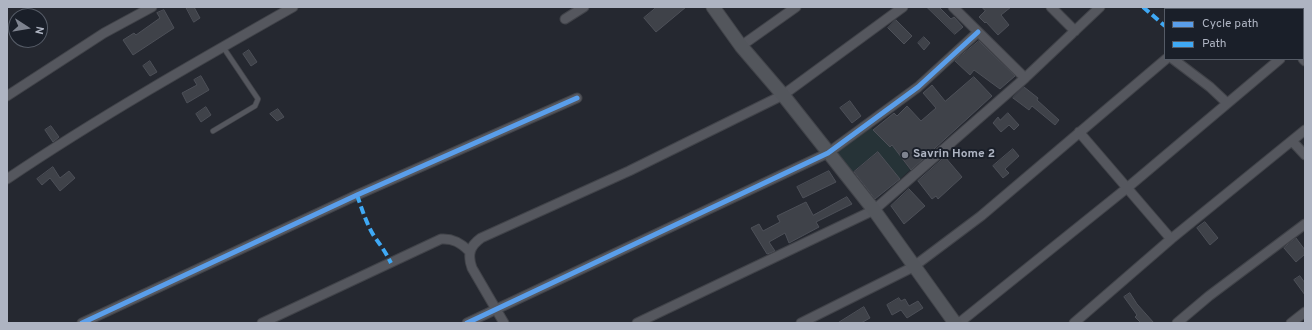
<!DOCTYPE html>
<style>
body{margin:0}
#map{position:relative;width:1312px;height:330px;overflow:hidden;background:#252830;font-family:Overpass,sans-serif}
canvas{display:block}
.frame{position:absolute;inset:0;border:8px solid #aeb4c2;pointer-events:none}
.legend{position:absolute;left:1164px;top:8px;width:140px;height:52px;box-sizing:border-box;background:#1a1f29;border:1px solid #555b66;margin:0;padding:5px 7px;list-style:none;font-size:12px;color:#aeb4c2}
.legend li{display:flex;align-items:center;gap:8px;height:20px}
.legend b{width:20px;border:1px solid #555b66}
.north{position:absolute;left:8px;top:8px;width:40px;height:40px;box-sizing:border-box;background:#1a1f29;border:1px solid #555b66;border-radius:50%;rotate:102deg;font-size:11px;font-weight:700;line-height:16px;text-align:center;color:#aeb4c2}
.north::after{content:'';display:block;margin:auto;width:14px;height:18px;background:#7e838f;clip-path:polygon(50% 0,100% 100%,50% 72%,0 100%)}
</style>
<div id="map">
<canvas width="1312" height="330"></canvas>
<div class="frame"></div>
<ul class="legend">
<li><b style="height:5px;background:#5a9eea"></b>Cycle path</li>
<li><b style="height:5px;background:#3fa9f5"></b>Path</li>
</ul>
<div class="north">N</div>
</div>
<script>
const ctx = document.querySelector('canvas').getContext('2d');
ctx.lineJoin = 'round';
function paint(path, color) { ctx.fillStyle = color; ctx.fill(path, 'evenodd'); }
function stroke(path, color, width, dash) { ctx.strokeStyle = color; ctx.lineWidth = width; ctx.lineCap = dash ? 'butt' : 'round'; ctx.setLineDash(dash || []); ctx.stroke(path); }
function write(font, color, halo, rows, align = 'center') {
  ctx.font = font + ' Overpass,sans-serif'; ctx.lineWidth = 4; ctx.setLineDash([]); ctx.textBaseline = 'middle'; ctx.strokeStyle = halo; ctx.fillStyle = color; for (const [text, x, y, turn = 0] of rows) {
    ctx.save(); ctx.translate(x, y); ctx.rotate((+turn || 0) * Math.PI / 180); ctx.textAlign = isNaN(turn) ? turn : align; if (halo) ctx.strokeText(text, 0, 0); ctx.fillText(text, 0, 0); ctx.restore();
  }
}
paint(new Path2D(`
 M868 124 890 147 893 146 910 170 900 179 878 152 847 176 828 153Z`), '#263337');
const building = new Path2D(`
 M186 7H194L200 18 194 22Z
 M657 7H686L656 32 644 18Z
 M927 7H939L951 19 954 17 963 27 955 34Z
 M982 7H1011L1001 15 1009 25 998 35 986 22 985 23 979 17 985 11Z
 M164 10 174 28 133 55 123 40 134 33 136 35 160 18 157 13Z
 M896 20 912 36 904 44 888 28Z
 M924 37 930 43 924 50 918 43Z
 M979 41 1015 76 1000 89 974 70 970 75 955 61Z
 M249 50 257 62 251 66 243 54Z
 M150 61 157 72 150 76 143 66Z
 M201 76 209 90 187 103 182 93 197 85 194 80Z
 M974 77 992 96 911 170 892 145 890 147 873 130 894 113 897 116 907 106 921 121 936 108 923 93 932 85 945 101Z
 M1024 87 1038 98 1037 100 1059 120 1055 125 1032 106 1029 110 1013 98Z
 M850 101 861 116 852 123 840 108Z
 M206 107 211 115 201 122 196 114Z
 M278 109 284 117 277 121 270 114Z
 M1008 113 1019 125 1014 130 1009 125 1001 132 993 123 998 117 1000 120Z
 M51 126 59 137 53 142 45 130Z
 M1013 149 1019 156 1005 169 1009 173 1003 178 993 166Z
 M878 152 900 179 875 199 854 172Z
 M945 157 962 177 938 199 936 196 932 199 918 181Z
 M53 167 60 178 69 171 75 178 60 191 50 178 42 185 37 179Z
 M829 171 836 182 803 198 797 187Z
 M909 189 925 206 904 224 891 206Z
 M847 197 852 204 816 222 819 227 789 243 785 233 769 242 775 251 770 253 767 254 751 228 759 224 763 231 780 222 777 216 806 202 813 215Z
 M1205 222 1218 238 1210 245 1197 228Z
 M1296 238 1305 250V254L1296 262 1284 248Z
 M1300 276 1305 283V295L1294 280Z
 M1130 293 1137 304 1154 323H1141L1135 317 1137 315 1124 297Z
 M899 298 901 301 905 299 909 306 918 301 923 308 907 318 901 310 892 315 887 305Z
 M864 307 870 318 861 323H838Z`);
paint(building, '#3f4249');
stroke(building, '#4d5058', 1);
const lane = new Path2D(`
 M213 131 255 106 258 99 223 47`);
const street = new Path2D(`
 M953 7 1025 78
 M1051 7 1075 31
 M1249 7 1251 9
 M1225 9 1227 7
 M565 19 584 7
 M741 46 796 7
 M1173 59 1210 87 1227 103
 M1303 59 1305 61
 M7 96 104 33 152 7
 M1079 132 1171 239
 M1292 141 1305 155
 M7 179C99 117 196 62 293 7
 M82 323 357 195 577 98
 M262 323 441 239C453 238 461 243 469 251
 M467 323 828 153 918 87 978 32
 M504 323 472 268C467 254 470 246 481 238L629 171 783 95 903 7
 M637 323 874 210 1025 78 1100 7
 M801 323 913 267 981 216 1166 59
 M959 323 1127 188 1280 59
 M1074 323 1171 239 1305 130
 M1177 323 1209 296 1305 224
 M1291 323 1305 312`);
const secondary = new Path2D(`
 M713 7 741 46 783 95 874 210 955 323`);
stroke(lane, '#414349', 6);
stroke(street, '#414349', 11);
stroke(secondary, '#414349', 15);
stroke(lane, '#55575e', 4.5);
stroke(street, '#55575e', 9);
stroke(secondary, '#53565c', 13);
stroke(new Path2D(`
 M1143 7 1165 26
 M357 195C362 209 366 223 374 236 381 246 385 251 391 263`), '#3fa9f5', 4, [8, 4]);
stroke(new Path2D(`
 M82 323 357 195 577 98
 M467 323 828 153 918 87 978 32`), '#5a9eea', 5);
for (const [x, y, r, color] of [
 [905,155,4,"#7e838f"]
]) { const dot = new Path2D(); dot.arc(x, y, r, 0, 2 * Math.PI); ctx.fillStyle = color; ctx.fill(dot); stroke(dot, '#1a1f29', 1.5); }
write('bold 12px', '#aeb4c2', '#1a1f29', [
 ["Savrin Home 2",913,155]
], 'left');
</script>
